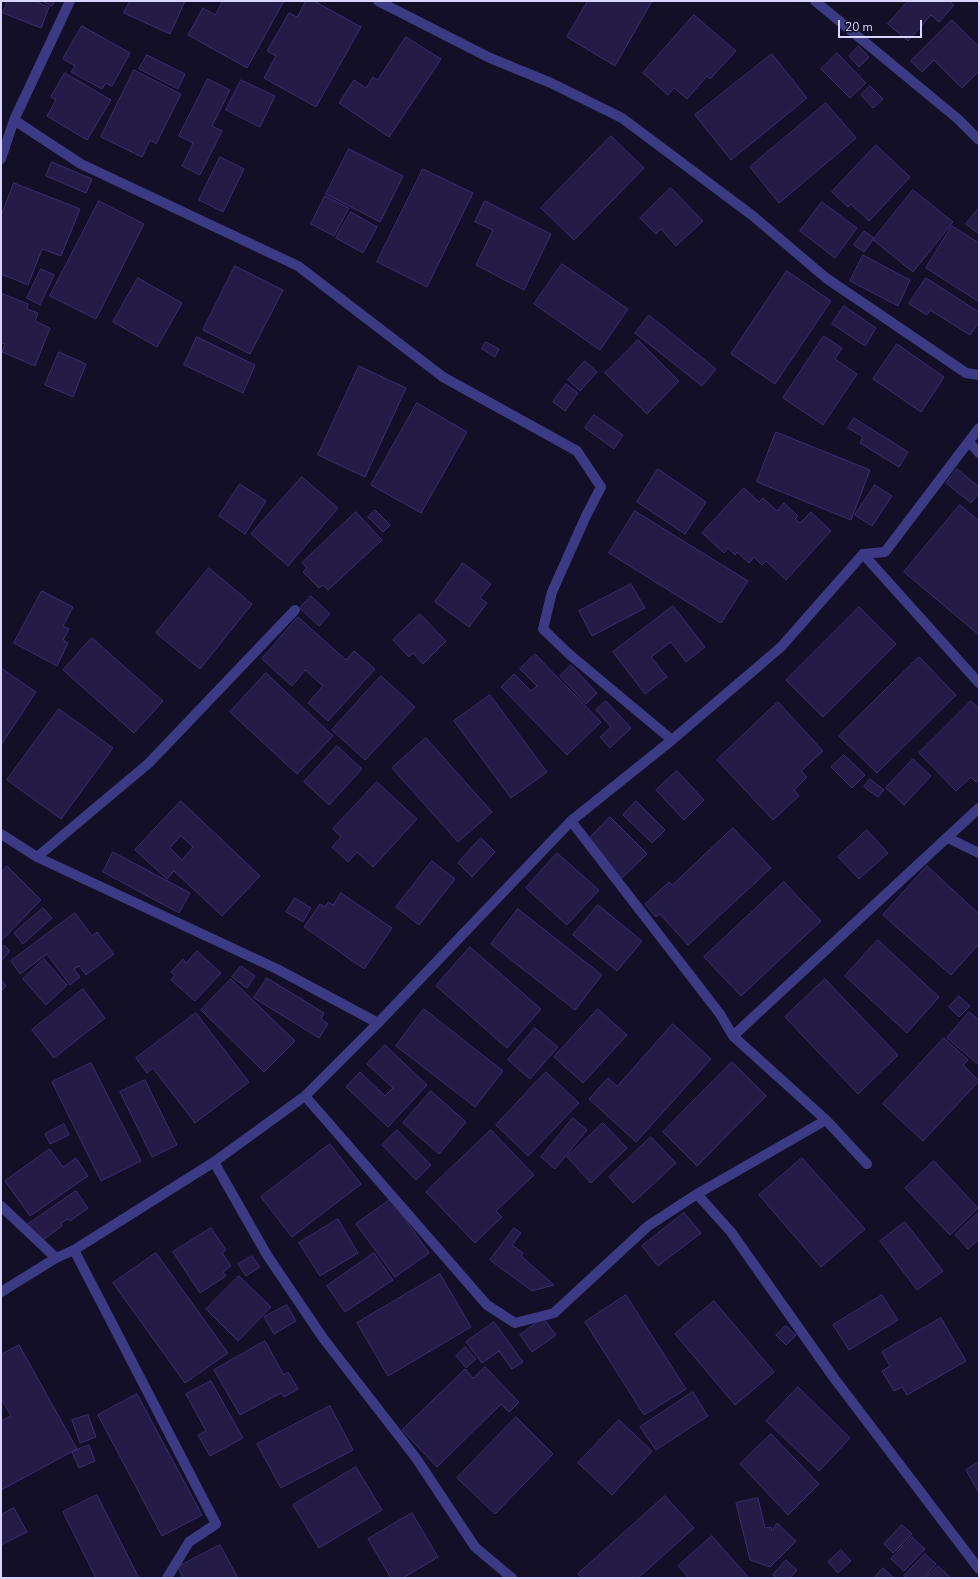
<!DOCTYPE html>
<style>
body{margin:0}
#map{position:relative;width:980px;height:1579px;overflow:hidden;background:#130f26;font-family:"Nunito Sans",sans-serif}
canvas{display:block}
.frame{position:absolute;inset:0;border:2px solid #d9d4ff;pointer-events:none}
.scale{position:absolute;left:838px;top:20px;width:84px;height:18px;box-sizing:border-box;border:2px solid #d9d4ff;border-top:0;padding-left:5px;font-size:12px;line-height:14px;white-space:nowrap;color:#d9d4ff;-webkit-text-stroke:3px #130f26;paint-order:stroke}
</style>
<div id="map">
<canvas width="980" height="1579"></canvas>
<div class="frame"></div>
<div class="scale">20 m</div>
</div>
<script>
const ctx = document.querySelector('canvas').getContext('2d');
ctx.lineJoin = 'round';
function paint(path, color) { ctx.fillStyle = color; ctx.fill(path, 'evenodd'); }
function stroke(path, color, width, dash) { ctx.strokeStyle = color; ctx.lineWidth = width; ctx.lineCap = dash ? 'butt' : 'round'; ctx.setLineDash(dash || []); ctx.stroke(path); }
const building = new Path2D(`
 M8 1H34L49 7 41 28 3 13Z
 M42 1H55L52 6Z
 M130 1H185L170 34 124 13Z
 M223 1H284L247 68 188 35 203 8 215 15Z
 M306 1H314L361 27 316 107 264 78 276 56 267 51 289 13 297 17Z
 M588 1H652L615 66 567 37Z
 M908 1H949L954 5 939 22 931 15 908 41 888 24Z
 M694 15 736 51 710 79 707 76 687 99 674 88 668 95 643 73Z
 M952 20 979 47V71L962 88 934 60 922 72 911 61Z
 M82 26 130 53 112 86 106 83 102 89 71 72 75 66 63 59Z
 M406 37 441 59 389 137 339 103 354 80 366 88 373 77 377 80Z
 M859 46 869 57 859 67 849 56Z
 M837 53 866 83 850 98 821 69Z
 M772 54 807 98 731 160 695 115Z
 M147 55 185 74 178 89 139 69Z
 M134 70 181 94 156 144 150 140 142 157 101 137Z
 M65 73 111 100 87 140 47 116 56 100 51 97Z
 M208 79 230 90 212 126 222 131 200 175 182 166 193 143 179 136Z
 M241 80 275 96 260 127 226 110Z
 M870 86 883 99 873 108 861 95Z
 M826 103 856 138 779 203 750 167Z
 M611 136 644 168 574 240 541 208Z
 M876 145 910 177 869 221 851 204 848 207 832 192Z
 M349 149 403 176 380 222 326 194Z
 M220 157 244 169 223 212 199 200Z
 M52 162 92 179 86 193 46 176Z
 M423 169 473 193 427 287 377 262Z
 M14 183 80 209 61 256 42 249 28 285 1 274V216Z
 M671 188 703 221 676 246 661 229 656 234 640 218Z
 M913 190 953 222 913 272 873 240Z
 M325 196 349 208 334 236 311 224Z
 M99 201 144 224 96 319 50 296Z
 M485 201 551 234 524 290 476 265 493 230 475 222Z
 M822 202 857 228 835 258 800 231Z
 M979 208V234L966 224Z
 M351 212 377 227 363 253 336 238Z
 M952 226 979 243V302L926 268Z
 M864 231 874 238 864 252 854 245Z
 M863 255 910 280 898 306 850 281Z
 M562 264 628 309 600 350 534 304Z
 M235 266 283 290 250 354 203 330Z
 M41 269 54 275 40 305 27 298Z
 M787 271 831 301 775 384 731 354Z
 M138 278 182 303 157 347 113 322Z
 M926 278 979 312V322L970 335 930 310 927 315 909 304Z
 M1 293 28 304 27 309 38 313 35 321 50 328 35 366 2 352 5 344 1 343Z
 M844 306 876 328 865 346 832 324Z
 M649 315 716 369 702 386 635 333Z
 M824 336 842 348 835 359 857 374 823 425 783 398Z
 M197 337 255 365 243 393 184 365Z
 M638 340 679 381 647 414 605 373Z
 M486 342 499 349 495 357 482 349Z
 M897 344 944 377 921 412 873 379Z
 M59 352 86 364 73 397 45 385Z
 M585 361 597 372 580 391 568 380Z
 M359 366 406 388 365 477 318 455Z
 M566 384 578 393 565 411 553 402Z
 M417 403 467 432 421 513 371 485Z
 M594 415 623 435 614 449 585 428Z
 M854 418 908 452 899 467 860 443 863 437 848 428Z
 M776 432 870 470 851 520 757 482Z
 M658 469 706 502 685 534 637 502Z
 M957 469 979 487V493L971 503 946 483Z
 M302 477 338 508 288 566 251 534Z
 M240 484 266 501 245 534 219 516Z
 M875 485 892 496 872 526 855 515Z
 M744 488 759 502 763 498 777 511 784 503 798 516 795 519 800 523 811 512 831 531 786 580 766 561 762 565 754 557 749 563 737 552 735 555 728 548 724 553 702 533Z
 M960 505 979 521V635L904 572Z
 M375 510 390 525 383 532 368 517Z
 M635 511 748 581 721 623 609 553Z
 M356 512 382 540 328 590 323 585 319 588 303 572 307 568 302 563Z
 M463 563 491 584 480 598 487 603 469 627 435 602Z
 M209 568 252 604 200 669 156 633Z
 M631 584 645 608 592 636 579 611Z
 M42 591 73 607 63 626 69 629 63 640 68 643 57 666 14 643Z
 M311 596 330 614 319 626 300 608Z
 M673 606 705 647 686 662 671 642 651 657 667 677 645 694 613 652Z
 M859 607 896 644 823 717 786 680Z
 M420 614 446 641 423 664 413 653 409 657 393 640Z
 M298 617 346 660 354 651 375 669 328 721 308 703 323 686 305 670 292 686 262 659Z
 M92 638 163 701 134 733 63 670Z
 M535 654 601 722 567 755 501 687 514 674 531 691 537 686 520 669Z
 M919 657 956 695 877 773 839 736Z
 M571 665 597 693 586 704 560 676Z
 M1 668 36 692 1 745Z
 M266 673 333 736 297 774 230 712Z
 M381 676 415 707 365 760 332 730Z
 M490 695 547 772 511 798 454 721Z
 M606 701 631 728 610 748 600 737 611 727 596 710Z
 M971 701 979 709V779L976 782 971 777 956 791 919 753Z
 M778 702 823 751 801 771 807 777 794 790 799 796 773 820 717 760Z
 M59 709 113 748 61 819 7 780Z
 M426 738 492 812 458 842 392 768Z
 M337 746 362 769 329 805 304 782Z
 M844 755 865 775 852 788 831 767Z
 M913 759 931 776 904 805 886 788Z
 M677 771 704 800 684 820 656 790Z
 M870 779 884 790 878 797 864 787Z
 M377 782 417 819 373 867 357 852 348 862 332 847 341 837 333 829Z
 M181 801 260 876 222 916 174 871 167 879 135 850ZM181 836 193 847 182 860 170 848Z
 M636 801 665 830 652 843 623 815Z
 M610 817 647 854 621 879 585 843Z
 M733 828 771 868 688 945 660 914 656 917 645 904 669 882 672 885Z
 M867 830 888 853 859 879 838 857Z
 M481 838 495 852 472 877 458 863Z
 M113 852 190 893 179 913 103 872Z
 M557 853 599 890 567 925 526 888Z
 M432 861 455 879 419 925 396 907Z
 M7 866 41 900 1 941V872Z
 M927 866 979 914V944L951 975 883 915Z
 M784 882 821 921 741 996 704 957Z
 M341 893 392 928 364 969 304 927 320 904 325 907 328 902 333 905Z
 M295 898 311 908 303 922 286 912Z
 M598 905 642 941 617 971 573 935Z
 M43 908 52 918 23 944 14 933Z
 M518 909 602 975 575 1010 491 944Z
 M75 913 92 936 97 932 114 954 86 975 79 966 74 969 80 977 70 985 47 954 20 974 11 961Z
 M878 940 939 997 907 1033 845 976Z
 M4 945 10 951 1 961V948Z
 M470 947 541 1009 507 1048 436 986Z
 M197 951 221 973 195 1001 171 980 175 975 171 972 183 959 186 963Z
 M44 959 67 985 46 1005 23 979Z
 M241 966 255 976 247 988 232 977Z
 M267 978 324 1013 321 1019 328 1024 319 1038 254 998Z
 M231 979 295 1041 264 1072 201 1010Z
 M825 979 898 1055 858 1094 785 1017Z
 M1 980 6 986 1 991Z
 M83 989 105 1018 54 1058 32 1030Z
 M959 996 970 1006 959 1017 949 1007Z
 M424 1009 503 1071 475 1107 396 1046Z
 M598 1009 627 1035 583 1083 554 1057Z
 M969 1012 979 1020V1065L947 1038Z
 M196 1013 249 1082 195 1123 153 1068 147 1073 136 1058Z
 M673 1024 711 1059 636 1142 589 1099 608 1078 617 1086Z
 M535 1028 558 1047 530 1079 508 1060Z
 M944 1038 968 1060 963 1065 979 1081 923 1141 883 1104Z
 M385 1045 427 1085 388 1127 346 1087 360 1072 385 1096 393 1088 367 1064Z
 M732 1062 766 1096 697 1166 663 1132Z
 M91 1063 141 1161 101 1181 52 1082Z
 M546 1072 579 1103 528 1156 496 1125Z
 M145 1080 177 1145 152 1157 120 1092Z
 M431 1091 466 1122 439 1154 403 1123Z
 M573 1118 587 1130 555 1169 541 1157Z
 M603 1123 627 1148 591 1183 567 1157Z
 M64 1124 69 1135 50 1144 45 1134Z
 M397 1130 431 1165 416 1180 382 1145Z
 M491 1130 534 1175 496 1211 502 1217 475 1243 426 1192Z
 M651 1137 676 1163 633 1203 609 1177Z
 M330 1144 361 1184 292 1237 261 1197Z
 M50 1149 63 1167 76 1158 88 1176 30 1216 5 1181Z
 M802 1158 865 1229 821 1267 759 1195Z
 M934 1161 978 1208 950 1235 905 1188Z
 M76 1191 88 1208 70 1221 68 1219 61 1223 62 1226 40 1242 27 1225Z
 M391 1199 429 1253 395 1277 356 1224Z
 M684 1213 701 1233 658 1266 642 1246Z
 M978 1213 979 1239 968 1249 955 1235Z
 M338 1219 358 1253 320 1276 299 1243Z
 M905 1222 943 1271 917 1290 880 1241Z
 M211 1228 226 1250 222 1253 231 1266 223 1272 226 1276 200 1293 173 1252Z
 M514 1228 521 1233 512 1245 523 1253 521 1256 554 1285 532 1291 490 1260Z
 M156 1253 228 1353 185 1383 113 1283Z
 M374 1253 393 1280 345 1312 327 1286Z
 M252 1256 260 1267 246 1276 238 1264Z
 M440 1274 471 1327 388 1376 357 1323Z
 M239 1276 271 1307 238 1341 206 1309Z
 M626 1295 686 1389 644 1415 585 1322Z
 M882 1295 898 1320 849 1350 833 1325Z
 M714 1301 774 1372 735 1405 675 1334Z
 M287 1305 296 1321 274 1334 264 1317Z
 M543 1318 556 1335 532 1352 520 1335Z
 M941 1318 966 1361 907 1395 902 1387 894 1391 882 1371 890 1366 882 1352Z
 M494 1322 523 1362 512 1369 499 1351 482 1363 466 1342Z
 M786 1326 796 1335 786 1345 776 1335Z
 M265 1341 284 1375 288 1372 298 1389 284 1397 281 1393 240 1415 214 1370Z
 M19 1345 77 1449 1 1490V1421L11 1416 1 1398V1355Z
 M465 1347 476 1359 466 1368 456 1356Z
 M485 1367 519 1402 509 1412 501 1404 437 1467 402 1430 465 1369 473 1378Z
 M211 1381 243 1438 210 1456 198 1435 206 1431 186 1394Z
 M798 1387 850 1438 819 1471 766 1421Z
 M693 1392 708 1416 656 1450 640 1427Z
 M137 1394 202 1515 162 1536 98 1415Z
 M330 1406 353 1450 281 1488 257 1444Z
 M88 1415 96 1437 80 1443 72 1420Z
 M516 1417 553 1454 495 1514 457 1478Z
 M619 1420 652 1451 612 1495 578 1463Z
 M771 1434 819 1484 788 1515 740 1464Z
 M89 1445 95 1461 79 1468 72 1452Z
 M979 1462V1493L966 1470Z
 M356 1467 382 1510 319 1548 293 1505Z
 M97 1495 139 1578H96L63 1512Z
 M665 1496 694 1528 638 1578H582L578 1574Z
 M758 1498 765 1528 771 1527 772 1531 777 1523 796 1541 770 1567 750 1560 736 1503Z
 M14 1508 27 1532 1 1545V1515Z
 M412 1513 438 1557 403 1578H391L368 1539Z
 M902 1525 912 1534 893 1553 884 1544Z
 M712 1536 749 1578H689L678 1566Z
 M912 1537 925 1549 904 1571 891 1559Z
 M220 1545 238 1578H183L178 1567Z
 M841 1550 851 1561 838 1573 828 1562Z
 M925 1554 936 1564 924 1578H906L904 1576Z
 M786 1560 797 1570 790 1578H777L773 1575Z
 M938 1566 951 1578H926Z
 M883 1568 894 1578H874Z`);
paint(building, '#241b47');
stroke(building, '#3b2d73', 1);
stroke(new Path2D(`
 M378 1 490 58 551 83 622 118 753 216 826 278 966 373 979 375
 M815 1 958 119 979 140
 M14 120 81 164 298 266 443 377 577 451 601 487 586 516 552 592 543 629 569 654 672 740
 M1 159 14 120 70 1
 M969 442 979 453
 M863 554 979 683
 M571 821 720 1014 733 1036 826 1120 867 1164
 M1 834 37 857 277 969 378 1023
 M948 838 979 853
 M37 857 149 763 295 610
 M733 1036 979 808
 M305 1096 487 1305 515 1323 554 1313 648 1226 697 1194 731 1232 834 1378 979 1569
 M214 1162 267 1255 323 1338 416 1458 475 1547 512 1578
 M697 1194 826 1120
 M1 1206 56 1258
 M74 1250 216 1524 189 1542 167 1578`), '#3d3a85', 10);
stroke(new Path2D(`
 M1 1292 56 1258 74 1250 214 1162 305 1096 378 1023 571 821 672 740 781 647 863 554 885 552 979 428`), '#3d3a85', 10);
</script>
